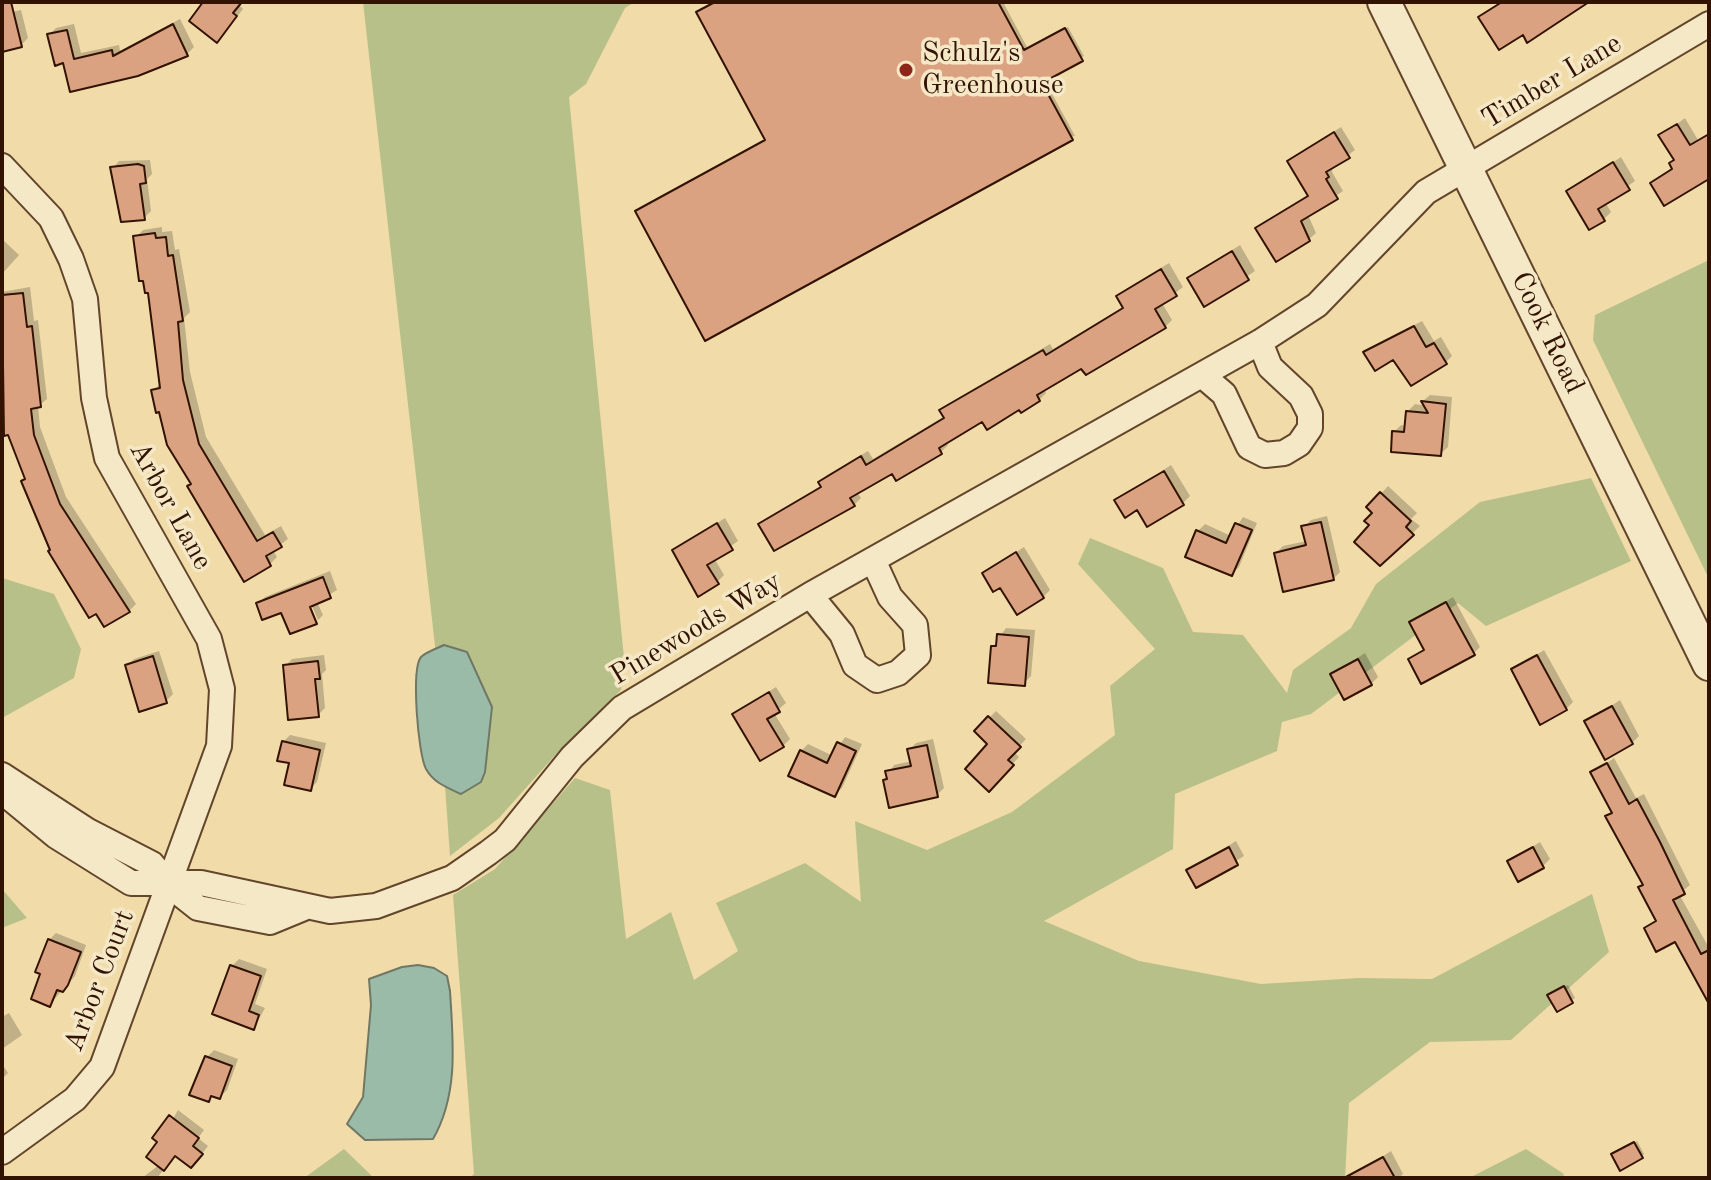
<!DOCTYPE html>
<style>
body{margin:0}
#map{position:relative;width:1711px;height:1180px;overflow:hidden;background:#f0dba9;font-family:"Old Standard TT",serif}
canvas{display:block}
.frame{position:absolute;inset:0;border:4px solid #321301;pointer-events:none}
</style>
<div id="map">
<canvas width="1711" height="1180"></canvas>
<div class="frame"></div>
</div>
<script>
const ctx = document.querySelector('canvas').getContext('2d');
ctx.lineJoin = 'round';
function paint(path, color) { ctx.fillStyle = color; ctx.fill(path, 'evenodd'); }
function stroke(path, color, width, dash) { ctx.strokeStyle = color; ctx.lineWidth = width; ctx.lineCap = dash ? 'butt' : 'round'; ctx.setLineDash(dash || []); ctx.stroke(path); }
function write(font, color, halo, rows, align = 'center') {
  ctx.font = font + ' "Old Standard TT",serif'; ctx.lineWidth = 7; ctx.setLineDash([]); ctx.textBaseline = 'middle'; ctx.strokeStyle = halo; ctx.fillStyle = color; for (const [text, x, y, turn = 0] of rows) {
    ctx.save(); ctx.translate(x, y); ctx.rotate((+turn || 0) * Math.PI / 180); ctx.textAlign = isNaN(turn) ? turn : align; if (halo) ctx.strokeText(text, 0, 0); ctx.fillText(text, 0, 0); ctx.restore();
  }
}
paint(new Path2D(`
 M363 2H635L625 8 586 84 569 97 624 658 621 690 558 752 499 818 450 856 435 646Z
 M1709 260V579L1593 340 1595 315Z
 M1591 478 1631 561 1486 626 1458 603 1311 714 1282 722 1277 751 1175 794 1173 849 1044 921 1139 961 1261 984 1359 978 1432 979 1592 894 1609 952 1511 1040 1430 1042 1349 1103 1345 1178H469L474 1174 453 895 495 869 575 778 610 790 626 939 671 912 694 980 738 951 716 903 805 863 861 902 855 821 927 850 1012 812 1115 735 1110 686 1155 649 1078 564 1090 538 1163 568 1193 632 1243 635 1287 693 1293 670 1351 628 1376 584 1480 502Z
 M2 578 54 594 81 649 74 678 2 718Z
 M2 889 27 918 2 928Z
 M344 1149 374 1178H304Z
 M1526 1149 1564 1174 1563 1178H1469Z`), '#b8c089');
const water = new Path2D(`
 M444 645 467 652 492 707 485 772 481 782 461 794C446 787 434 783 426 769 418 754 411 669 421 657 426 652 438 648 444 645Z
 M418 965 434 968 447 976 450 991C453 1041 459 1094 433 1139L365 1140 347 1124 363 1097 371 1005 369 979 402 967Z`);
paint(water, '#9abba7');
stroke(water, '#707865', 2);
paint(new Path2D(`
 M206 2H241L239 5 243 9 224 33Z
 M716 2H1003L1028 49 1068 27 1084 56 1044 79 1075 136 637 211 767 140Z
 M21 10 28 38 21 45 2 50V14Z
 M180 19 194 47 187 54 137 74 65 61 49 35 56 28 74 24 81 53 119 45 120 51Z
 M1685 118 1698 140 1709 133V176L1652 183 1673 167 1676 159 1661 136Z
 M1341 127 1355 150 1333 166 1332 172 1343 191 1308 215 1316 233 1308 240 1257 228 1309 194 1289 161Z
 M1621 157 1635 181 1605 202 1611 212 1604 219 1568 192Z
 M150 160 152 174 147 179 151 211 144 218 113 168 119 161Z
 M162 227V232L172 231 175 250 179 249 190 312 184 318 190 372 206 437 265 535 281 526 288 539 273 550 277 557 270 564 244 579 193 483 153 391 161 383 150 291 136 237 143 230Z
 M2 239 19 255 2 274Z
 M1240 245 1255 271 1205 304 1189 278Z
 M1169 263 1183 287 1162 303 1172 320 1165 327 1081 366 1044 389 1046 393 1039 400 983 419 946 442 948 445 941 452 892 471 857 492 861 498 854 505 761 525 822 485 820 482 827 475 868 451 873 459 945 416 941 411 948 404 1050 344 1053 349 1125 306 1119 296 1126 289Z
 M30 287 34 321 38 320 47 399 38 406 40 427 66 497 136 604 129 611 52 549 9 433 6 434 2 399V292Z
 M1422 321 1434 341 1441 337 1452 356 1445 363 1365 352Z
 M1430 395 1452 397 1448 447 1440 454 1394 432 1401 425 1406 426 1408 411 1415 404 1426 406 1423 401Z
 M1171 465 1190 496 1183 503 1138 508 1117 501Z
 M1388 486 1417 513 1411 519 1420 526 1380 564 1372 525 1375 512 1369 507Z
 M1327 516 1340 572 1333 579 1276 553 1283 546 1307 541 1304 527 1311 520Z
 M1243 517 1257 523 1239 567 1232 574 1198 531 1205 524 1231 536Z
 M725 518 738 541 714 558 724 575 717 582 675 551Z
 M1024 547 1050 590 1043 597 1001 585 984 573Z
 M330 571 337 590 317 602 323 615 318 620 308 597 304 598 316 622 291 632 282 610 258 604 265 597Z
 M1453 597 1480 647 1473 654 1410 659 1425 648 1411 623Z
 M1006 628 1035 630 1031 676 1024 683 993 647Z
 M1544 650 1573 702 1566 709 1513 670Z
 M159 651 173 694 166 701 127 666 134 659Z
 M1365 653 1378 677 1371 684 1332 674Z
 M324 655 326 670 322 674 325 708 318 715 285 666 292 659Z
 M776 687 786 703 774 713 790 739 783 746 734 714Z
 M1620 700 1639 736 1632 743 1587 722Z
 M996 711 1026 739 1014 752 1019 757 989 789 990 744 976 731Z
 M290 735 326 743 317 782 310 789 291 762 283 742Z
 M845 737 862 744 842 788 835 795 801 751 808 744 833 756Z
 M933 739 944 788 937 795 885 780 894 765 912 761 909 750 916 743Z
 M1614 758 1636 798 1644 794 1690 885 1679 894 1709 948V1001L1676 939 1646 928 1657 919 1640 888 1644 884 1608 816 1613 811 1593 773Z
 M1236 841 1244 856 1196 885 1189 870Z
 M1540 842 1550 859 1543 866 1510 861Z
 M56 933 86 945 75 976 50 1004 43 973 49 940Z
 M239 959 267 969 255 1004 265 1008 254 1028 232 966Z
 M1568 985 1575 998 1557 1009 1553 992Z
 M9 1013 22 1035 2 1049V1017Z
 M214 1050 238 1059 227 1090 220 1097 213 1095 208 1100 207 1057Z
 M2 1064 8 1073 2 1079Z
 M178 1110 204 1130 198 1138 208 1146 198 1159 176 1154 157 1178H142L159 1165 160 1142Z
 M1637 1141 1644 1154 1641 1157 1617 1152Z
 M1391 1151 1403 1174 1399 1178H1364L1360 1171Z`), '#0003');
const building = new Path2D(`
 M2 2H11L22 47 2 52Z
 M203 2H242L233 13 237 16 217 43 189 21Z
 M715 2H998L1024 50 1065 28 1083 61 1042 83 1073 140 705 341 635 211 765 140 696 12Z
 M1502 2H1589L1527 43 1523 35 1499 50 1478 17Z
 M173 24 188 56 138 76 70 92 63 63 55 66 47 34 67 30 74 59 112 50 113 56Z
 M1677 124 1690 145 1709 134V179L1664 206 1650 183 1672 169 1669 163 1674 160 1658 135Z
 M1334 132 1350 158 1326 172 1329 177 1326 179 1338 199 1301 221 1310 241 1276 262 1255 228 1308 196 1287 161Z
 M1613 162 1630 190 1598 209 1605 221 1589 230 1566 191Z
 M138 164 144 166 146 183 140 184 145 220 121 222 110 167Z
 M155 233 156 238 166 237 168 256 173 255 183 321 178 322 183 380 199 444 257 541 273 532 282 547 266 556 271 566 244 582 187 486 191 484 167 445 159 412 156 413 151 390 160 388 148 293H145L143 281H139L133 236Z
 M1232 251 1249 280 1204 307 1187 278Z
 M1161 269 1177 296 1155 309 1166 328 1086 375 1081 369 1037 395 1040 401 1021 413 1019 410 987 430 982 422 939 448 942 454 896 481 892 474 850 498 855 506 774 551 758 524 821 487 818 482 861 456 866 465 944 418 939 410 1043 350 1046 355 1123 308 1116 296Z
 M23 293 27 327 32 326 41 407 31 409 34 435 60 504 130 612 104 627 96 614 89 618 48 551 50 550 21 481 25 479 8 435 4 436 2 295Z
 M1414 326 1426 347 1434 343 1447 364 1411 386 1393 360 1375 371 1363 352Z
 M1421 401 1446 404 1441 456 1391 452 1392 431 1404 432 1406 411 1428 413Z
 M1164 471 1184 505 1147 527 1137 510 1125 518 1114 500Z
 M1380 492 1411 521 1406 527 1414 535 1380 566 1354 542 1369 525 1364 521 1372 513 1366 507Z
 M1321 522 1334 580 1283 592 1274 553 1306 545 1301 526Z
 M717 523 733 550 707 565 719 584 698 597 672 550Z
 M1235 523 1252 530 1232 576 1185 557 1196 530 1226 543Z
 M1016 552 1044 598 1017 615 1000 588 993 592 982 573Z
 M323 577 331 598 310 607 317 624 290 634 281 613 262 620 256 603Z
 M1446 602 1475 655 1421 684 1408 659 1424 650 1409 622Z
 M997 634 1029 637 1025 686 988 683 991 646H996Z
 M1537 655 1567 710 1540 725 1511 669Z
 M153 656 167 703 139 712 125 665Z
 M1358 659 1372 685 1344 700 1330 674Z
 M318 661 320 679H315L319 717 288 720 283 665Z
 M769 692 780 712 767 719 784 747 760 761 732 714Z
 M1612 706 1633 744 1605 760 1584 721Z
 M988 716 1021 747 1008 760 1014 765 989 792 965 769 987 744 974 731Z
 M282 741 320 750 311 791 284 785 289 763 277 761Z
 M837 742 856 751 835 797 788 776 800 750 827 763Z
 M927 745 938 797 889 808 883 780 887 779 885 771 911 766 907 749Z
 M1607 763 1629 804 1637 799 1660 842 1685 894 1673 900 1701 954 1709 950V1004L1675 942 1656 952 1644 928 1656 921 1638 887 1643 885 1605 816 1612 813 1590 772Z
 M1229 847 1238 865 1196 888 1186 870Z
 M1533 847 1544 868 1518 882 1507 861Z
 M48 939 81 952 68 985 63 992 57 990 50 1007 31 999 40 974 35 972Z
 M230 965 261 976 249 1011 259 1015 254 1030 212 1014Z
 M1564 986 1573 1003 1557 1012 1547 995Z
 M205 1056 232 1066 220 1099 211 1096 209 1102 189 1095Z
 M169 1115 199 1138 193 1146 203 1154 191 1168 175 1156 164 1171 146 1157 157 1142 152 1138Z
 M1634 1142 1643 1158 1620 1171 1611 1154Z
 M1383 1157 1395 1178H1344Z`);
paint(building, '#dba281');
stroke(building, '#321301', 2);
const minor = new Path2D(`
 M2 166 51 218 71 259 85 299 94 398 107 458 209 639 222 689 219 746 102 1067 75 1099 2 1152
 M1203 376 1224 394 1249 447 1265 455 1284 453 1299 444 1310 428V414L1301 396 1270 367 1260 342
 M810 595 842 634 855 665 877 680 898 673 918 655 915 625 890 597 873 560
 M2 775 88 831 152 864 169 885 198 908 270 922 304 908
 M2 777 11 799 56 836 131 883H201L330 911 376 906 452 878 488 853 505 840 572 757 622 708 810 595 1260 342 1317 305 1426 192 1709 24`);
const tertiary = new Path2D(`
 M1384 2 1709 664`);
stroke(minor, '#62452b', 28);
stroke(tertiary, '#62452b', 36);
stroke(minor, '#f5e8c7', 24);
stroke(tertiary, '#f5e8c7', 32);
for (const [x, y, r, color] of [
 [906,70,8,"#8f2418"]
]) { const dot = new Path2D(); dot.arc(x, y, r, 0, 2 * Math.PI); ctx.fillStyle = color; ctx.fill(dot); stroke(dot, '#f5e8c7', 3); }
write('28px', '#321301', '#f5e8c7', [
 ["Schulz's",922,54],
 ["Greenhouse",922,86]
], 'left');
write('28px', '#321301', '#f5e8c7', [
 ["Timber Lane",1552,82,-31],
 ["Cook Road",1547,333,64],
 ["Arbor Lane",170,506,61],
 ["Pinewoods Way",696,629,-31],
 ["Arbor Court",100,981,-69]
]);
</script>
